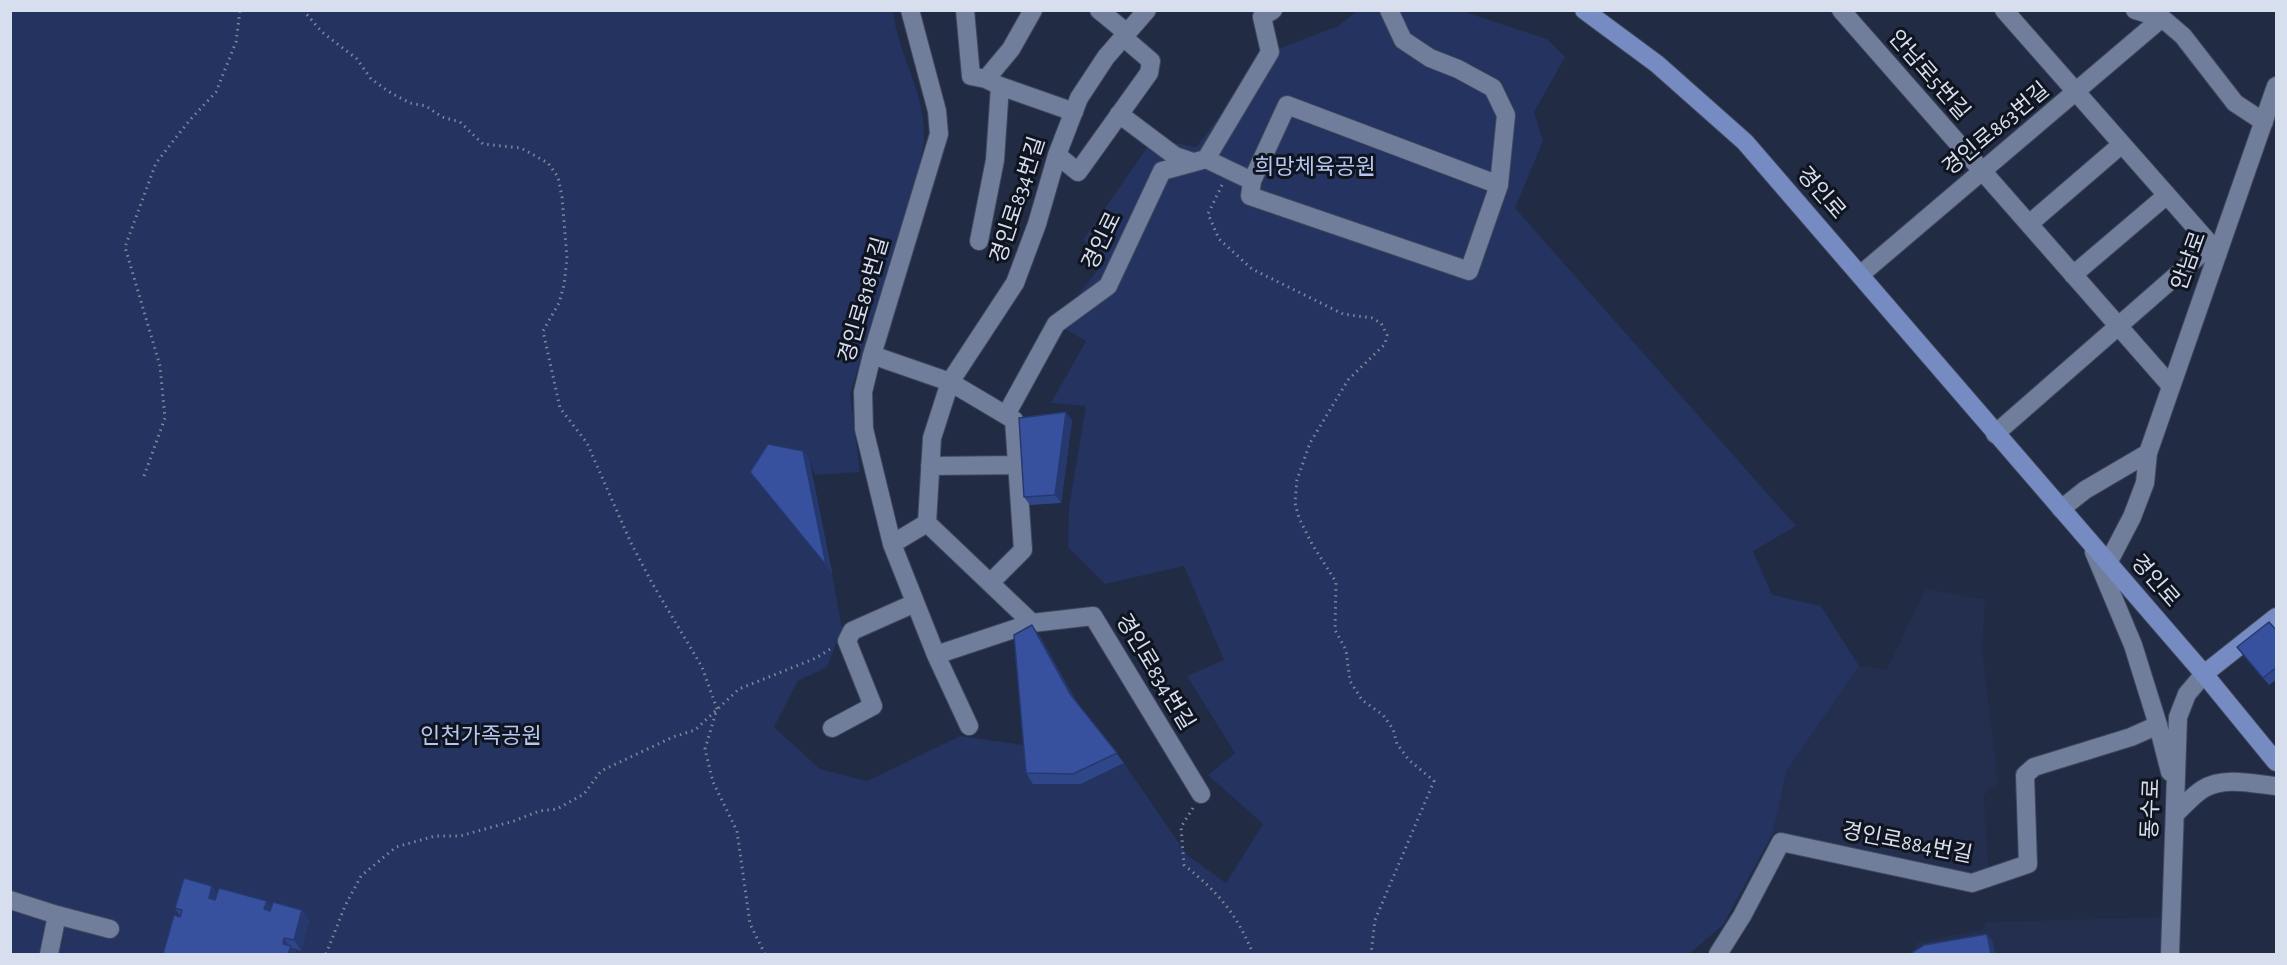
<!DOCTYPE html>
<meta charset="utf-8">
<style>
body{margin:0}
#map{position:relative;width:2287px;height:965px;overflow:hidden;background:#212b44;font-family:"Alegreya Sans",sans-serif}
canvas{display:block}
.frame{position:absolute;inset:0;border:12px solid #d7dfef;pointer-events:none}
</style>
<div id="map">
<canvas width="2287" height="965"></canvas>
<div class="frame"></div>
</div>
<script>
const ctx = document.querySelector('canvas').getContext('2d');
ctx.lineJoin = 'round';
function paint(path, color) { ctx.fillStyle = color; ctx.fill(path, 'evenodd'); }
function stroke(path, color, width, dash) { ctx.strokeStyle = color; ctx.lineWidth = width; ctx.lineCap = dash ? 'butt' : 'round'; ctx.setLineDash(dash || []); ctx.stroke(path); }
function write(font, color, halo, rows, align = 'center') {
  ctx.font = font + ' "Alegreya Sans","Noto Sans KR",sans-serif'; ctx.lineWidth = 6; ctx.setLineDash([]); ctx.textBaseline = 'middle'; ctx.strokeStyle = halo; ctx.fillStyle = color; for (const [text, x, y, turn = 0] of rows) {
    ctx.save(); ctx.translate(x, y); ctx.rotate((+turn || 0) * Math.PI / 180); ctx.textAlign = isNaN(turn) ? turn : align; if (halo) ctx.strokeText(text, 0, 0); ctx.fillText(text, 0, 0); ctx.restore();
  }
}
paint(new Path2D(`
 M1926 589 1985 599 1982 648 1998 783 1984 795 1989 877 1772 835 1787 770 1859 666 1887 669Z
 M2171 917 2170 954H1906H1913L1916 943 1983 929 1986 922Z`), '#242f4f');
paint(new Path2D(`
 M10 11H893C898 54 926 94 924 138 924 149 920 160 918 171L850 394 860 472 815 475 809 459 755 479 832 573 842 629 827 667 798 681 774 727 820 769 867 781 960 736 1031 746 1034 784H1081L1124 763 1187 855 1226 883 1263 824 1208 775 1235 753 1187 676 1224 660 1184 566 1105 584 1068 547 1069 508 1086 406 1051 403 1086 341 1056 324 1106 259 1083 240 1153 139 1196 147 1270 52 1338 26 1357 11H1462L1547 39 1565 57 1534 112 1543 141 1515 208 1796 526 1753 551 1772 595 1821 606 1859 666 1787 770 1772 835 1723 925 1689 954H11Z`), '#24335f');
const minor = new Path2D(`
 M910 10 937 111 939 134 872 355 863 392 864 429 892 544 936 655 969 726
 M965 10 971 76 986 79
 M1099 10 1127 33
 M1147 10 1106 57 1079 98 1057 155 1037 224 1015 283 950 382 932 438 927 523 1032 623 1093 616 1201 794
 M1389 10 1403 40 1430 58 1458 69 1493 88 1506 115 1499 185
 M1841 10 2171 386
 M2004 10 2218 253
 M2135 10 2162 18 2183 36 2235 103 2264 122
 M1000 86 1074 112
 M1287 105 1499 185 1469 271 1250 196 1252 181Z
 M1119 114 1175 156 1193 162
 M1057 155 1078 172 1149 73 1151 61 1123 37
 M1206 159 1270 52 1262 17 1273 10
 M2029 224 2122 144
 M979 241 995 160 1000 86 986 79 1011 49 1033 10
 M1860 275 2162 18
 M2073 275 2167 195
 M872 355 950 382 1014 420 1023 550 990 583
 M1006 415 1056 324 1108 286 1162 171 1206 159 1252 181
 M1995 434 2211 245
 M930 466 1018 465
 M2061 509 2085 490 2148 453
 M892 544 927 523
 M2094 552 2133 645 2158 725 2170 772
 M2108 563 2132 517 2145 483 2148 453 2276 86
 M936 655 1032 623
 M832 728 873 706 847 641 852 631 915 603
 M2175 814C2184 806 2193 795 2203 789 2224 776 2254 784 2276 786
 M10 900 57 915 110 929
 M49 954 57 915
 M1718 954 1742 916 1781 842 1972 883 2028 864 2025 775 2034 767 2131 737 2158 725
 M2170 954 2178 717 2187 694 2204 674`);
const major = new Path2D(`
 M1584 10 1657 64 1745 142 2204 674 2276 762
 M2204 674 2276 617`);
stroke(minor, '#40485d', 20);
stroke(major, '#40485d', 20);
stroke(new Path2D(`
 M303 10 322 32 357 59 371 79 391 93 410 103 426 106 442 117 460 122 483 144 521 148 548 163 558 177 562 197 567 258 564 285 559 303 543 331 560 408 587 443 631 543 652 583 702 667 717 709 705 749 713 782 737 831 750 924 765 954
 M1222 185 1208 214 1219 239 1252 269 1343 314 1372 318 1381 323 1387 335 1385 344 1348 380 1310 443 1297 480 1295 503 1299 518 1312 544 1336 582 1335 630 1346 650 1350 681 1362 700 1383 715 1393 729 1397 744 1409 760 1434 781 1375 920 1371 954
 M144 476 165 418 160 366 125 247 156 163 189 121 216 92 236 42 240 10
 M1193 808 1181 827 1184 865C1218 892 1237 914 1253 954
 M326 954 345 906 361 876 396 847 435 836H460L514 821 539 811 557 809 584 794 601 771 673 737 695 730 739 689 816 658 832 648`), '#7e869b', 3, [1.5, 4.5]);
stroke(minor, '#707d9b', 18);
stroke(major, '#758bc2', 18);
paint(new Path2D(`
 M1072 420 1061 503 1030 505 1024 497Z
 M803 451 809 459 832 573 750 472Z
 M2277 631V679L2269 685 2237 647Z
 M1039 635 1075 700 1124 763 1081 784H1033L1026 773Z
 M217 893 267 901 271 908 302 910 309 920 301 951 293 948 297 954H163L180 916 175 908Z`), '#2f4688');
paint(new Path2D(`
 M1066 412 1072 420 1061 503 1055 495Z
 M803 451 809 459 832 573 826 565Z
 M1032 625 1039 635 1078 704 1070 694Z
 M212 886 219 896 216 908 209 898Z
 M267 901 274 912 264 909Z
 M302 910 309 920 301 951 294 940Z
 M1987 934 1993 942 1995 954H1991Z
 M284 938 291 947V946L297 954H288L283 944Z`), '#26396f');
const building = new Path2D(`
 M1066 412 1055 495 1024 497 1019 418Z
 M768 444 803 451 826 565 750 472Z
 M2269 622 2277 631V667L2263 678 2237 647Z
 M1032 625 1070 694 1117 753 1073 774 1026 773 1014 635Z
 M184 878 212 886 209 898 215 900 219 888 267 901 264 909 270 911 273 902 302 910 294 940 284 938 283 944 291 946 288 954H163L174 915 180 917 182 910 175 908Z
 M1987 934 1991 954H1910L1924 945Z`);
paint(building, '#37519e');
stroke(building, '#26396f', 1.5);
write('22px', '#d7dfef', '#0f141f', [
 ["안남로5번길",1929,75,49],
 ["경인로863번길",1996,129,-40],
 ["경인로",1821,193,49],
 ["경인로834번길",1018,200,-72],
 ["경인로",1102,241,-64],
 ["안남로",2189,261,-70],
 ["경인로818번길",864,300,-74],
 ["경인로",2155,581,49],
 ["경인로834번길",1155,672,59],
 ["동수로",2151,809,-88],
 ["경인로884번길",1907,843,11]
]);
write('22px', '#b5c6f1', '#0f141f', [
 ["희망체육공원",1315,167],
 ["인천가족공원",481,736]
]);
</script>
